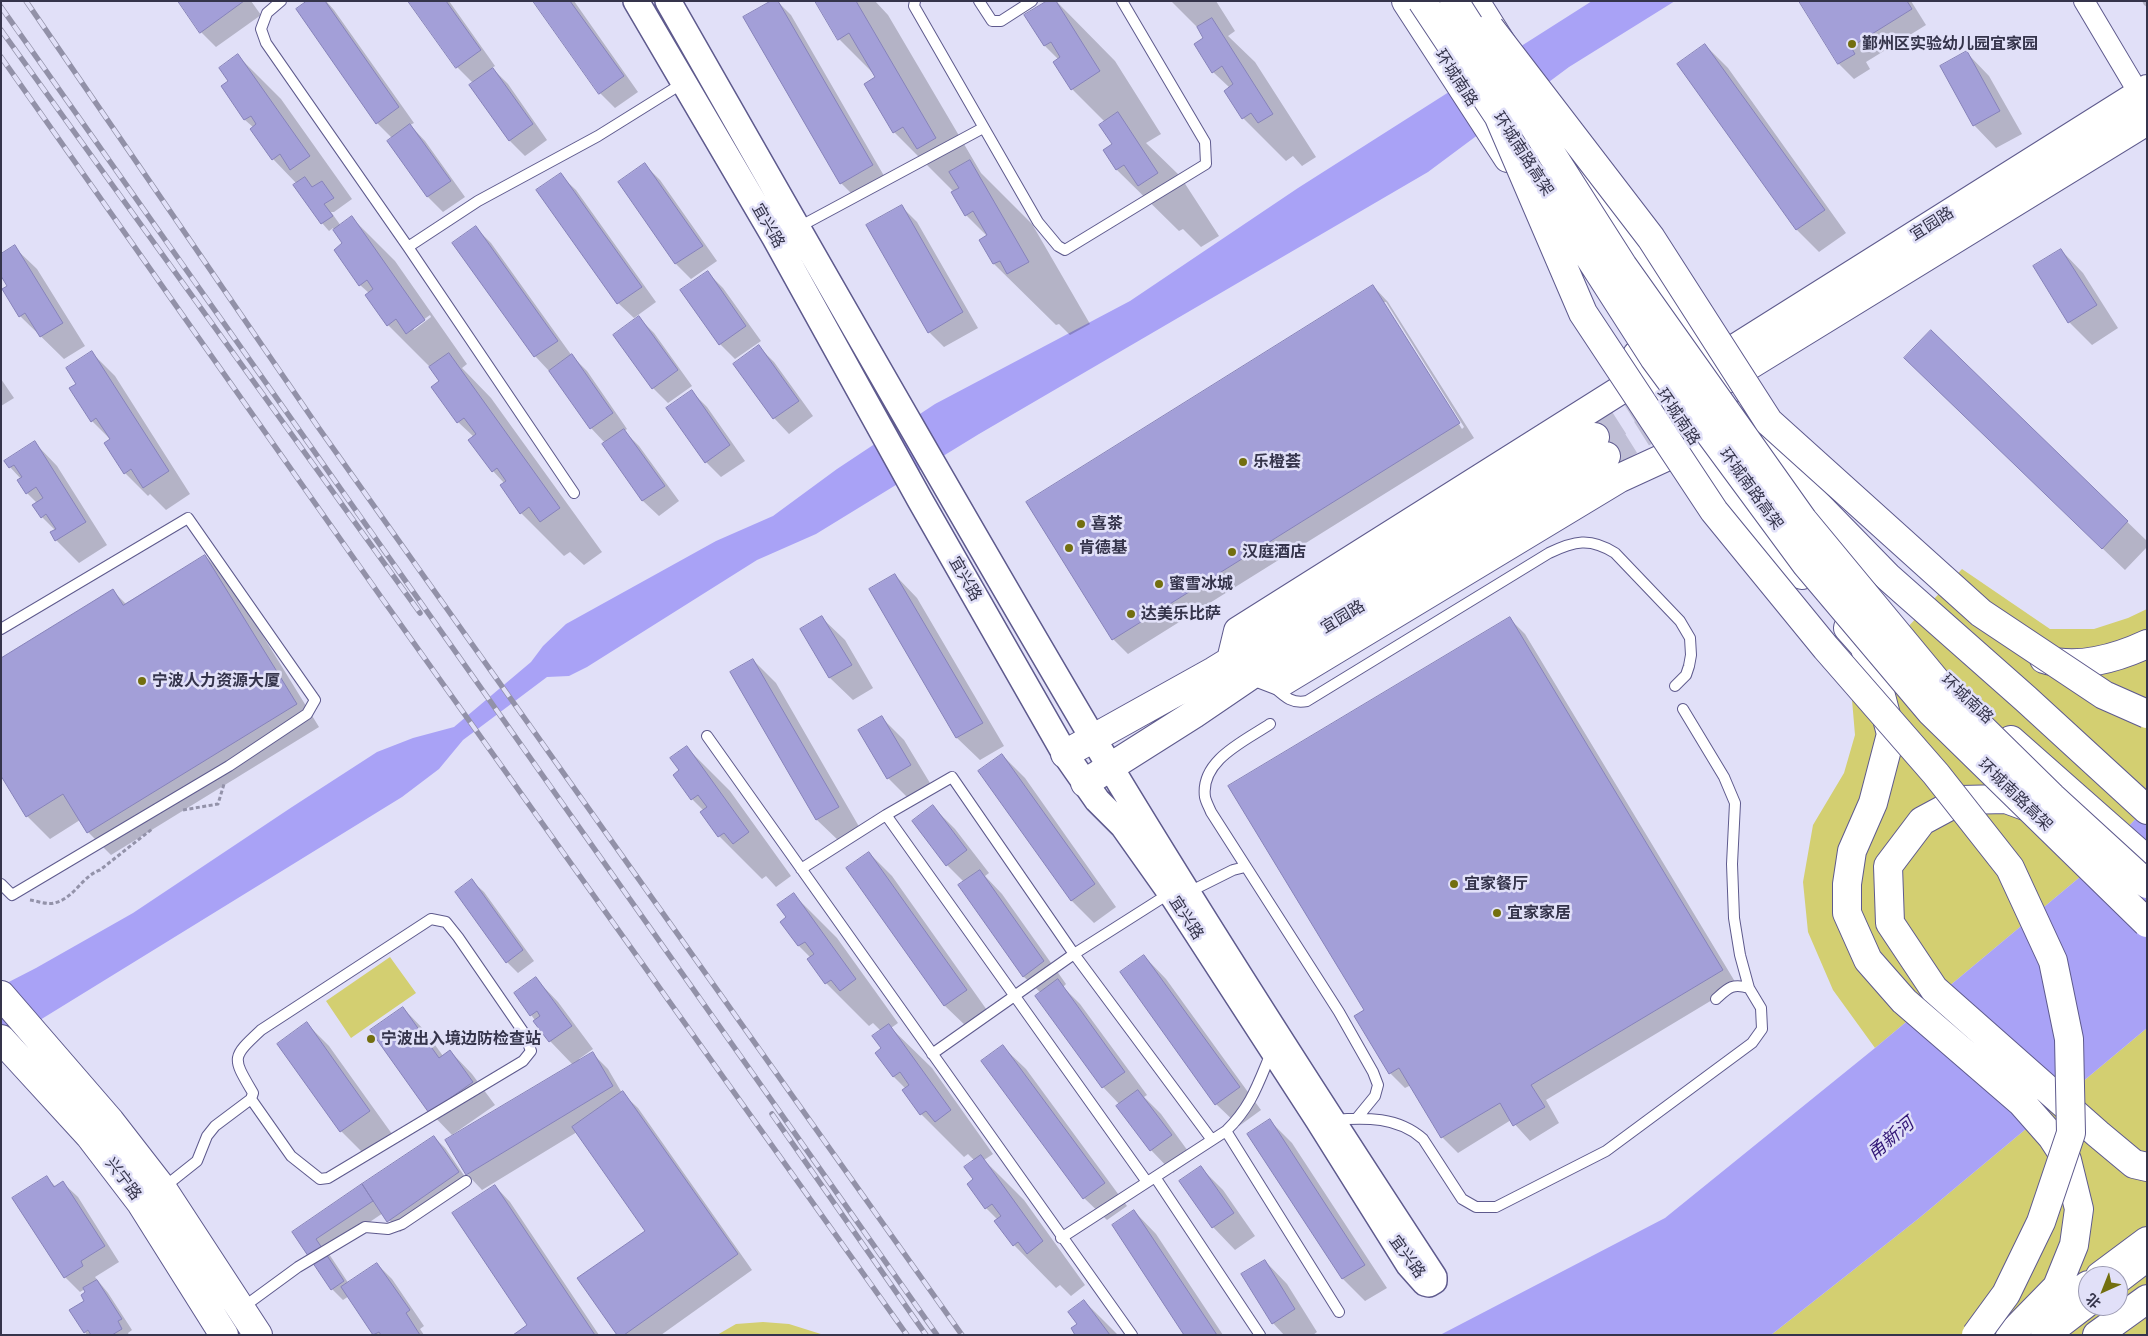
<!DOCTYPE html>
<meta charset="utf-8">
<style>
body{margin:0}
#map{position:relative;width:2148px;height:1336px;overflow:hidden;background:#e1e0f8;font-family:Cabin,"Noto Sans SC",sans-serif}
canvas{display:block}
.frame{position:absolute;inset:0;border:2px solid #35344b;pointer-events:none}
.north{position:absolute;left:2078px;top:1266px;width:50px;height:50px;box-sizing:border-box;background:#e1e0f8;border:1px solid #9c9bb3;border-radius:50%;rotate:224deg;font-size:14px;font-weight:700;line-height:20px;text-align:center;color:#35344b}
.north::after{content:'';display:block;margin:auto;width:18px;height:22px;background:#736f0f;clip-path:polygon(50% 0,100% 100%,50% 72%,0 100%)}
</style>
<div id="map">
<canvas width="2148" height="1336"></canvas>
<div class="frame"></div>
<div class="north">北</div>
</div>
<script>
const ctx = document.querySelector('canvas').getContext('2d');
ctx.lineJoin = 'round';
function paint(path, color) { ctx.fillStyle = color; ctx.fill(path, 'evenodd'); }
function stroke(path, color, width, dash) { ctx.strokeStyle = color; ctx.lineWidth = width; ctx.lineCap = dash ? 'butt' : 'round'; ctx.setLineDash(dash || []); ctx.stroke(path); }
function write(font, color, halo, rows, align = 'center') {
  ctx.font = font + ' Cabin,"Noto Sans SC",sans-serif'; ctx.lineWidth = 5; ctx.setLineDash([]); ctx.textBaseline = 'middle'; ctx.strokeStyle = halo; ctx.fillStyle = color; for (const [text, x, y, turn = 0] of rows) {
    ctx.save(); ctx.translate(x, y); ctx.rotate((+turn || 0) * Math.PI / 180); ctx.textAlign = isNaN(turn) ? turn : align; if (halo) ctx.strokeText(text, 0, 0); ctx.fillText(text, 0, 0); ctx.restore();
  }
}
paint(new Path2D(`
 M1962 569 2050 629H2094L2128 618 2147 609V807L2080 877 1875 1048 1833 990 1808 932 1803 882 1813 825 1844 773 1855 735 1851 688Z
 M390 957 416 993 351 1038 326 1001Z
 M2147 1028V1335H1771L1918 1219ZM2088 1276H2118V1306H2088Z
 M763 1322 789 1324 824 1335H717L736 1324Z`), '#d3cf71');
paint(new Path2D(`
 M1592 1H1675L1569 67 1428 172 979 434 816 534 757 560 587 667 569 676 547 677 463 740 439 769 402 797 1 1044V986L36 968 133 913 292 807 377 752 413 738 454 727 531 662 543 646 566 624 716 541 773 516 837 469 935 404 1130 301 1298 188Z
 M2147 807V1028L1918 1219 1771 1335H1440L1665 1218 1875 1048 2080 877Z`), '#a9a2f6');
paint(new Path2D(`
 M179 1H251L261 15 216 47 201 32Z
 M309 1H326L334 10 414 123 410 125 425 141 465 197 443 212 428 197 389 141 393 139 377 123Z
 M409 1H449L495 66 492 68 508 84 547 140 525 156 510 141 471 85 473 83 457 67Z
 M534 1H574L638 92 615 108 600 93Z
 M777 1 791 15 887 181 856 198 841 183Z
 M817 1H875L888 15 981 173 1032 224 1090 324 1070 335 1059 324 1056 325 994 264 981 240 987 236 966 215 954 192 894 132 877 77 839 39Z
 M1056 1 1115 61 1161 134 1146 143 1180 176 1219 236 1201 247 1183 229 1179 231 1117 170 1104 150 1114 144 1105 122 1072 89 1058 59 1045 46 1026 16Z
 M1171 1H1216L1235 31 1228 36 1255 62 1316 157 1302 166 1293 156 1286 161 1243 118 1230 88 1213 72 1205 38 1200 30Z
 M1800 1H1911L1926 25 1866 62 1870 69 1854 79 1839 64Z
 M2142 1H2147V7L2144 5Z
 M1705 45 1728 68 1846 233 1819 252 1797 230 1679 64Z
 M1967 53 1989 76 2022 134 1996 148 1974 125Z
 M238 56 281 99 352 199 334 212H331L341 226 352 218 395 261 467 364 462 368 491 398 602 552 584 565 570 552 564 556 521 513 504 483 493 471 474 437 458 422 440 381 430 367 388 325 369 293 360 285 344 244 333 228 329 231 322 223 297 184 273 159 253 127 245 120 222 86 230 81ZM430 315 431 317 414 330 412 328Z
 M645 165 660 180 717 261 691 279 676 264 620 182Z
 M560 175 576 190 656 302 634 318 618 303 538 190Z
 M902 207 917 222 978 328 944 347 929 332Z
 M476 228 491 243 572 356 587 371 627 429 624 431 639 446 679 501 659 516 643 501 603 445 605 443 591 428 550 372 535 356 454 243Z
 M14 247 37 269 85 346 64 359 20 316 9 286Z
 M2061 250 2083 273 2118 328 2092 345 2069 322 2034 267Z
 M708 273 723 288 761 341 735 359 720 344Z
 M1373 286 1388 302 1474 438 1128 654 1113 639ZM1383 302H1386L1464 427 1462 429Z
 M639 318 654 333 692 386 668 403 653 388Z
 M1931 332 2147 541V547L2125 570 1928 381Z
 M759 347 774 362 813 416 789 434 774 418Z
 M92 353 115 376 190 494 166 510 150 494 148 496 125 473 111 440 92 421 77 384Z
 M1 379 14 398 1 406Z
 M692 392 707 407 745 461 721 477 706 462Z
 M35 443 57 466 107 545 79 563 56 540 52 532 55 530 42 517 37 503 27 493 21 479 10 467Z
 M205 556 228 579 319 727 111 855 88 832 80 820 50 839 27 816 113 591 126 604Z
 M895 575 917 598 1004 746 980 760 957 738 870 590Z
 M822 618 845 640 873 688 853 700 830 678 802 630Z
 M1510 619 1525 634 1737 985 1546 1100 1559 1123 1530 1141 1511 1120 1458 1153 1442 1137 1411 1085 1405 1088 1390 1073Z
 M753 660 776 683 861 830 840 842 817 820 731 673Z
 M882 718 904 740 933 788 911 801 888 778 860 731Z
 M687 748 730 791 791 876 776 887 766 876 762 879 719 836 702 812 704 811 692 799 681 771Z
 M1002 755 1025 778 1116 907 1094 923 1072 901 980 771Z
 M933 807 955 829 989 873 985 876 1002 894 1066 984 1063 987 1080 1004 1147 1095 1144 1097 1161 1114 1193 1158 1173 1173 1151 1150 1120 1105 1103 1087 1037 996 1041 993 1023 976 964 882 947 865Z
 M869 853 892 876 989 1013 968 1028 945 1006 848 868Z
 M472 881 484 892 534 961 518 973 507 962Z
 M794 895 837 938 898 1023 891 1028 932 1068 993 1154 984 1160 1024 1200 1085 1285 1071 1296 1060 1285 1056 1288 1014 1245 998 1220 986 1208 975 1180V1161L968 1154 964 1157 921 1114 906 1089 894 1077 876 1053 883 1048 881 1031 873 1023 869 1026 826 983 811 958 799 946 782 922 788 918Z
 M1144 956 1166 979 1261 1110 1239 1126 1216 1104Z
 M536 979 558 1002 593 1049 579 1059 580 1061 592 1053 608 1069 622 1093 638 1108 752 1270 661 1335H619L646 1231 577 1132 482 1190 467 1174 573 1065 550 1041 516 994Z
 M403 1008 425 1031 443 1056 450 1051 472 1074 495 1105 452 1135 430 1112Z
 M307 1024 329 1046 392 1134 364 1154 341 1131Z
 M1003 1047 1026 1069 1127 1206 1107 1220 1084 1198Z
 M1270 1121 1292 1143 1387 1288 1365 1301 1343 1279 1248 1135Z
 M434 1137 445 1148 470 1184 400 1232 383 1213 327 1251 349 1284 377 1264 392 1279 424 1326 420 1329 424 1335H375L349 1296 343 1300 332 1289 293 1232Z
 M1200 1167 1223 1190 1255 1236 1235 1250 1213 1227Z
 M46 1177 56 1187 62 1182 78 1197 119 1262 95 1277 108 1293 132 1330 128 1333 129 1335H87L85 1332 87 1293 85 1289 80 1292 65 1277Z
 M495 1186 510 1202 599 1335H515L529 1325Z
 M1134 1211 1156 1234 1223 1335H1186Z
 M1265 1261 1287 1284 1317 1332 1313 1335H1284L1273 1323Z
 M1084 1301 1118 1335H1077Z`), '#0003');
const building = new Path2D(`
 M178 1H244L200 33Z
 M307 1H325L399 107 376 124 296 9Z
 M408 1H446L481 50 456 68Z
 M533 1H570L624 76 599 94Z
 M771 1H778L873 165 840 184 743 17Z
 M815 1H856L936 138 917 149 903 127 893 133 864 84 875 77 849 33 838 40Z
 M1047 1H1056L1100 71 1071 90 1053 62 1060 57 1051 42 1044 46 1024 15Z
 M1799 1H1907L1912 9 1851 47 1855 54 1838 64Z
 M1212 18 1273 114 1258 123 1251 113 1242 119 1224 91 1233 84 1222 66 1212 73 1194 44 1203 38 1197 27Z
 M1705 44 1825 210 1796 230 1677 64Z
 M1967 51 2000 111 1973 126 1940 66Z
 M238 54 310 156 290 170 280 154 272 160 250 129 256 124 251 116 244 120 221 86 228 81 219 68Z
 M493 68 533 124 509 141 469 85Z
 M1118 112 1158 173 1138 186 1124 165 1116 170 1103 150 1112 144 1099 125Z
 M410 124 451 181 427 197 387 141Z
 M970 160 1029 262 1007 274 1000 261 993 264 979 240 987 235 973 211 965 216 951 192 959 188 949 172Z
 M645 163 703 246 675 264 618 182Z
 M561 173 642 287 617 304 536 190Z
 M305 177 312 187 322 181 334 198 324 204 333 216 321 224 293 185Z
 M902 205 963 312 928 333 866 225Z
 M352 216 425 320 406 334 396 319 387 326 365 295 373 289 367 280 359 286 334 250 342 243 333 230Z
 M476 226 558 341 534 357 452 243Z
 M15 245 63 323 40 337 25 313 19 317 2 289 7 286 1 276V254Z
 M2061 249 2097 305 2068 323 2033 266Z
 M708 271 746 326 719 345 680 290Z
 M1373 285 1460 423 1112 640 1026 502Z
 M639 316 678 370 652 389 613 335Z
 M1931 330 2128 521 2102 549 1904 358Z
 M759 345 799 401 773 419 733 364Z
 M92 351 169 471 143 488 131 469 124 474 104 443 110 439 96 418 91 422 69 388 76 384 66 368Z
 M449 353 560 508 540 522 529 507 520 514 500 485 506 481 497 468 492 472 468 440 476 434 464 418 457 423 431 387 439 381 429 367Z
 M572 354 613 413 590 429 549 371Z
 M692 390 730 445 705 463 666 408Z
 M624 429 665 486 642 501 602 444Z
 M35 441 86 522 55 541 50 532 56 529 46 514 41 518 32 505 43 498 36 487 26 494 17 480 22 477 14 465 9 468 4 461Z
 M205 555 297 704 87 833 63 794 26 817 1 776V658L113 589 123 605Z
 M895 574 983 723 956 738 869 589Z
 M822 616 852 665 829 678 800 629Z
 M1510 617 1723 970 1531 1085 1545 1107 1513 1126 1500 1103 1441 1138 1399 1068 1389 1074 1354 1016 1364 1010 1228 786Z
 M753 659 839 807 816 820 730 672Z
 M882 716 911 765 887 779 858 730Z
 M687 746 749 832 733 844 724 833 718 837 700 812 707 807 698 795 691 800 673 775 679 770 670 758Z
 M1002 754 1095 884 1071 901 978 771Z
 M933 805 967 850 946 866 912 821Z
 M869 852 967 990 944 1006 846 868Z
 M980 870 1044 961 1023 977 958 885Z
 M472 879 523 950 506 963 455 892Z
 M794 893 856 979 840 991 831 980 825 984 807 959 814 954 805 942 798 946 780 922 786 917 777 905Z
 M1144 955 1240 1087 1215 1105 1120 972Z
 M536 977 572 1026 549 1042 533 1021 540 1016 537 1011 530 1016 514 993Z
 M1058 979 1125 1072 1102 1088 1035 996Z
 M403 1007 439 1058 450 1050 473 1082 429 1113 370 1030Z
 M307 1022 370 1111 340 1132 277 1044Z
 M889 1024 951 1110 935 1122 926 1111 920 1115 902 1090 909 1085 900 1072 893 1077 875 1053 881 1048 872 1036Z
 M1003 1045 1105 1183 1083 1199 981 1061Z
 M593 1052 613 1086 466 1175 445 1140Z
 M1138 1090 1172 1135 1150 1151 1116 1106Z
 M623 1091 738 1254 624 1335H617L577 1278 645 1231 572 1127Z
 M1270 1119 1365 1265 1342 1279 1247 1134Z
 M434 1136 459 1172 387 1222 362 1184Z
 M981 1155 1043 1241 1027 1254 1018 1242 1013 1246 994 1221 1001 1216 992 1204 985 1209 967 1184 973 1179 964 1167Z
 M1201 1166 1234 1213 1212 1228 1179 1181Z
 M47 1176 54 1187 63 1181 105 1246 81 1261 83 1266 64 1278 12 1198Z
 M362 1184 373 1201 316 1239 344 1281 331 1290 292 1232Z
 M495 1185 595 1335H513L527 1325 452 1213Z
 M1134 1210 1217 1335H1184L1112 1225Z
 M1265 1260 1295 1309 1272 1324 1241 1274Z
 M377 1263 410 1310 406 1313 420 1335H381L379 1332 373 1335 341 1287Z
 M97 1280 122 1319 118 1321 122 1329 112 1335H91L88 1330 84 1333 69 1310 84 1301 81 1295 85 1292 83 1288Z
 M1084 1300 1110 1335H1075L1071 1328 1077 1324 1068 1312Z`);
paint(building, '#a39fd8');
stroke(building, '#8682b9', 1);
stroke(new Path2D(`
 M1595 437 1664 393
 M1606 456 1676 412`), '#bfbed5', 28, [28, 14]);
const service = new Path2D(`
 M281 1 267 13 261 29 266 43 408 247 574 493
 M915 1 914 6 1038 222 1058 246 1065 250 1206 164 1205 142 1122 1
 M979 1 992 21H1001L1032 1
 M797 228 983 128
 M408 247 478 201 598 136 683 83
 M1 629 188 518 315 700 307 714 229 766 12 895 1 884
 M1274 687C1285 697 1292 704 1307 701L1549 553C1574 541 1590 537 1615 553L1680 621 1690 638 1691 655 1689 666 1686 675 1675 686
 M1683 709 1724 777 1735 803 1732 864 1734 918 1740 955 1749 988
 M1270 724C1245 741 1200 760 1205 797 1206 802 1209 807 1211 812L1339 1012 1373 1072 1378 1085 1375 1096 1357 1118
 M707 736 1132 1335
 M886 815 1147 1182
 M801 869 886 815 952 777 1074 954 1212 1140
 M1187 893 1233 870 1245 867
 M932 1054 1074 954 1170 893
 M1334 1120C1365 1117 1399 1117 1423 1139L1462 1199 1476 1207H1496L1606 1151 1752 1043 1762 1029 1761 1008 1749 988C1732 983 1728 988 1716 999
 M1226 1131 1339 1312
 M1155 1177 1260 1335
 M163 1188 197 1161 207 1136 215 1126 251 1099 253 1093C232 1057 231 1058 261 1030L431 919 446 922 458 937 524 1033 531 1051 523 1061 328 1178 320 1179 291 1156 251 1099
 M1061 1238 1226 1131C1251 1107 1258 1084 1271 1053
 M242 1308 298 1267 365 1227 388 1229 402 1224 466 1181`);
const minor = new Path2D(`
 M2084 1 2147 107`);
const tertiary = new Path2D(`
 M636 1 775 238 920 500 1065 754 1097 800 1123 826 1174 898 1318 1120 1409 1265 1425 1283 1429 1284 1434 1281V1277C1318 1100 1203 922 1094 740 949 495 809 248 668 1`);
const secondary = new Path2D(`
 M1718 359 2147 89
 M1727 379 2147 121
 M1231 660 1238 631 1649 372
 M1256 672 1282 682 1620 478 1694 444
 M1065 754 1214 671 1595 437
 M1085 783 1194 714 1285 652 1606 456
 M1 995 110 1121 162 1188 258 1335
 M1 1039 89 1135 141 1203 224 1335`);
const primary = new Path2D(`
 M1406 1 1508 158
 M1475 1 1504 47
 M1570 150 1711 372
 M1637 355 1694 444 1742 489
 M1766 452 1888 577 2026 699 2147 810
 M1719 479 1739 508 1802 575
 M1848 628 1864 646 1880 692 1891 734 1873 803 1852 851 1847 884V913L1868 960 1904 1001 2022 1103 2052 1137 2067 1160 2079 1209 2074 1245 2057 1287 2010 1335
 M2011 740 2147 860
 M2036 810 2006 799 1961 800 1922 821 1888 866 1890 923 1934 989 2098 1134 2134 1164 2147 1167
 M2100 1276 2147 1241
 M2045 1316 2088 1285
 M2097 1335 2147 1299`);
const trunk = new Path2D(`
 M1733 415 1799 464
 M2044 659C2076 670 2117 658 2147 644
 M2118 1279 2147 1257
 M2045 1335 2088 1302`);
stroke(service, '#5e5a8d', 12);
stroke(minor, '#5e5a8d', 22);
stroke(tertiary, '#5e5a8d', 28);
stroke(secondary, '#5e5a8d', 30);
stroke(primary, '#5e5a8d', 30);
stroke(trunk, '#5e5a8d', 30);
stroke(new Path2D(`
 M183 810 218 804 224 784
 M30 900C37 901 48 905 54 903 74 899 82 876 100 870L152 829`), '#9392a9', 3, [4, 2.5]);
stroke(service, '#fff', 10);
stroke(minor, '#fff', 20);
stroke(tertiary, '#fff', 25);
stroke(secondary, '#fff', 28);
stroke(primary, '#fff', 28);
stroke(trunk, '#fff', 28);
const rail = new Path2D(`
 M26 1 318 427 962 1335
 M1 7 937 1335
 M1 30 420 613
 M1 57 381 597 907 1335
 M772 1114 926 1335`);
stroke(rail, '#9291a8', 5.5);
stroke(rail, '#e1e0f8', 4, [11]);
const trunkBridge = new Path2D(`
 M1422 1 1507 129
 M1454 1 1623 266 1803 520 1947 694 2052 797 2147 884
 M1490 28 1651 238 1769 422 1981 613 2104 695 2147 714
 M1498 115 1583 313 1714 511 1826 648 1936 774 2010 868 2053 961 2069 1039 2071 1133 2041 1222 2006 1294 1976 1335
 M1541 182 1654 358 1806 564 1931 712 2147 923`);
stroke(trunkBridge, '#5e5a8d', 30, []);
stroke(trunkBridge, '#fff', 28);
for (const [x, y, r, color] of [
 [1852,44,5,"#736f0f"],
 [1243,462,5,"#736f0f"],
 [1081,524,5,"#736f0f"],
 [1069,548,5,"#736f0f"],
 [1232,552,5,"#736f0f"],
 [1159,584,5,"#736f0f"],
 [1131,614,5,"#736f0f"],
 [142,681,5,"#736f0f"],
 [1454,884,5,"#736f0f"],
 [1497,913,5,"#736f0f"],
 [371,1039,5,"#736f0f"]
]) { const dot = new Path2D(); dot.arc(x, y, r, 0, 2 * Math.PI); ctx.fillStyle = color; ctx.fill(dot); stroke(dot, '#e1e0f8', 2); }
write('bold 16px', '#35344b', '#e1e0f8', [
 ["鄞州区实验幼儿园宜家园",1862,44],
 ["乐橙荟",1253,462],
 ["喜茶",1091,524],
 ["肯德基",1079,548],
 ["汉庭酒店",1242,552],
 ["蜜雪冰城",1169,584],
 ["达美乐比萨",1141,614],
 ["宁波人力资源大厦",152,681],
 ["宜家餐厅",1464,884],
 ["宜家家居",1507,913],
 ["宁波出入境边防检查站",381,1039]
], 'left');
write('16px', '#35344b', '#e1e0f8', [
 ["环城南路",1456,78,57],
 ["环城南路高架",1523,154,57],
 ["宜园路",1932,224,-32],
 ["宜兴路",768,226,60],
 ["环城南路",1678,417,56],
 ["环城南路高架",1751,489,54],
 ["宜兴路",965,579,60],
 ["宜园路",1343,617,-31],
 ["环城南路",1967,699,43],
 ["环城南路高架",2015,795,44],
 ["宜兴路",1186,918,57],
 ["兴宁路",123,1179,53],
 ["宜兴路",1407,1257,54]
]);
write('italic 18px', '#311576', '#e1e0f8', [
 ["甬新河",1891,1139,-40]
]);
</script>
